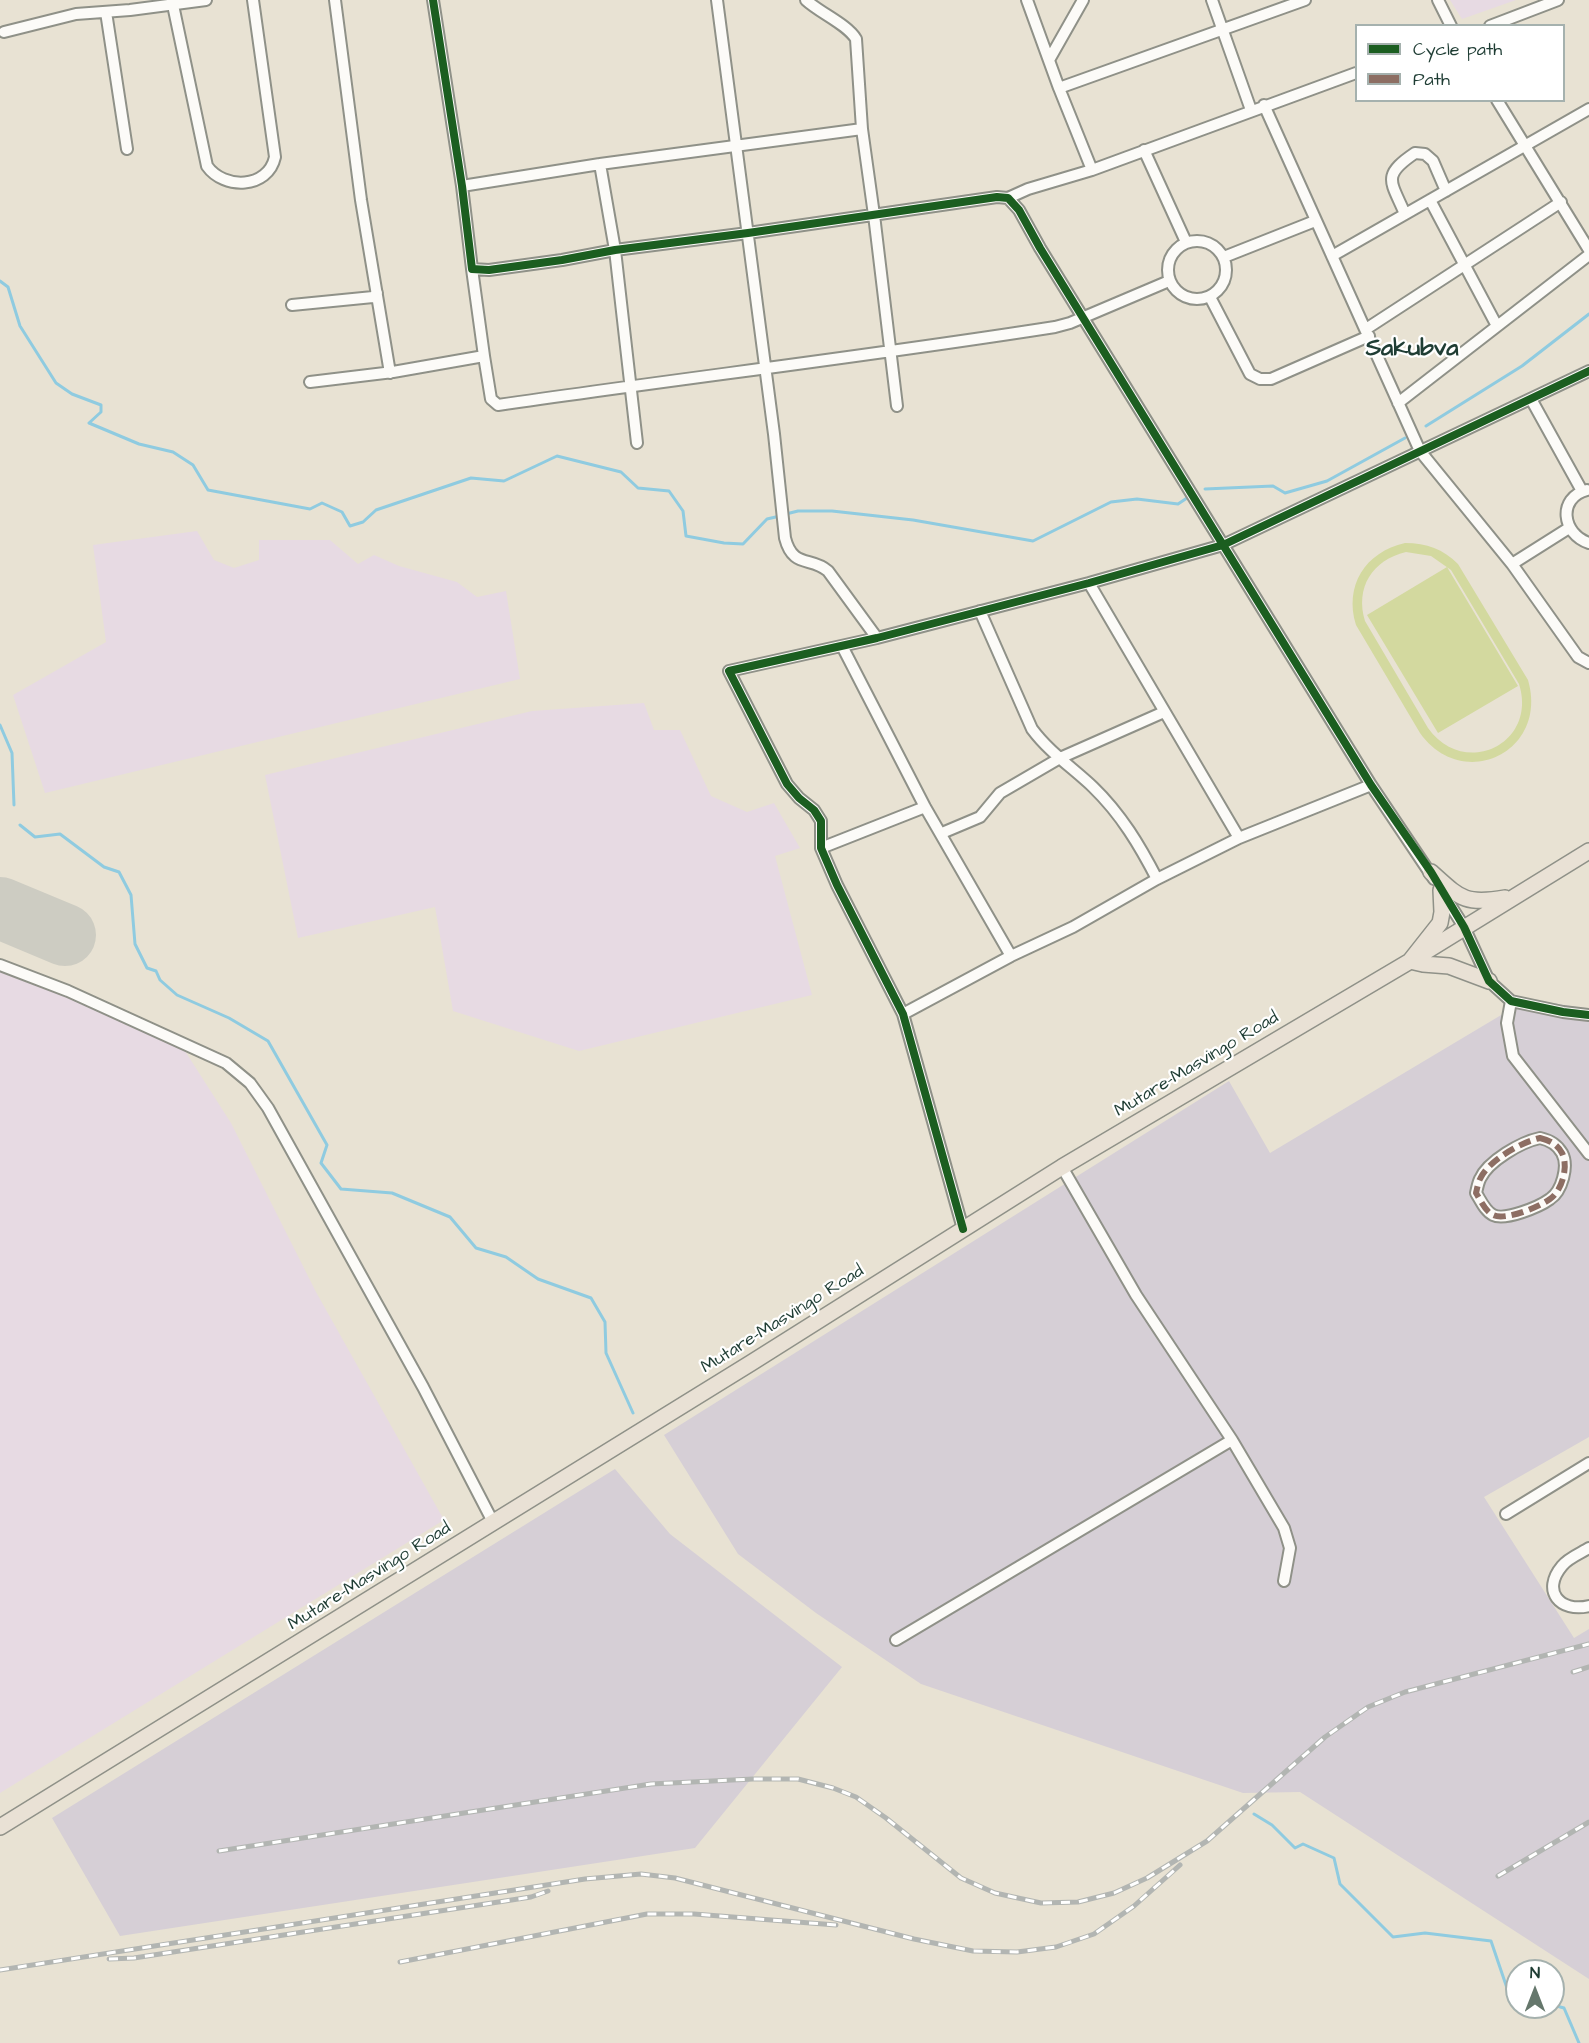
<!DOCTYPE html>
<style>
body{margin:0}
#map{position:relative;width:1589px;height:2043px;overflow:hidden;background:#e8e2d3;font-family:"Architects Daughter",sans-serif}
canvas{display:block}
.legend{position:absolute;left:1355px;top:24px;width:210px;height:78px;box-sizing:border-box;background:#fff;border:2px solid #a5b1ae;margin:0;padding:8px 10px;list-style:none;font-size:18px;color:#1f3d34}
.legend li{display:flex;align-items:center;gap:12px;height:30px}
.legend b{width:30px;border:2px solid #a5b1ae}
.north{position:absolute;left:1505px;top:1959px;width:60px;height:60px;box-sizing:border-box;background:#fff;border:2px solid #a5b1ae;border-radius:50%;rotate:0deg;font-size:16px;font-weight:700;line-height:24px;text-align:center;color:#1f3d34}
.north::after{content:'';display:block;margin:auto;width:21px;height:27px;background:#65776c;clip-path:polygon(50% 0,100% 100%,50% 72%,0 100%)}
</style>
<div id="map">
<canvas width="1589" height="2043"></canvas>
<ul class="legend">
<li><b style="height:8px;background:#1b5e20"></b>Cycle path</li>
<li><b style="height:8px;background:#8d6e63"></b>Path</li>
</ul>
<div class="north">N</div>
</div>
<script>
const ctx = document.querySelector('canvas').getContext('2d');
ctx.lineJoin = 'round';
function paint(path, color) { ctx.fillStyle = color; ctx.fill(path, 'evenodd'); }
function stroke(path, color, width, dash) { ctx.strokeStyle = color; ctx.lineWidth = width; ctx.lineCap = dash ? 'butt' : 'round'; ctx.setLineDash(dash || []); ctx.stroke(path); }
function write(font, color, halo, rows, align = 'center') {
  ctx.font = font + ' "Architects Daughter",sans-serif'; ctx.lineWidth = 4.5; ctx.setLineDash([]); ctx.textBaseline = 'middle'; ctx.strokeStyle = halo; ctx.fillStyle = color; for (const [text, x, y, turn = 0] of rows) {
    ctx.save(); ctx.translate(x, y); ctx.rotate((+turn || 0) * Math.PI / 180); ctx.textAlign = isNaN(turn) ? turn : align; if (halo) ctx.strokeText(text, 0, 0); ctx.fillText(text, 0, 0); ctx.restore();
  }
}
paint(new Path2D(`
 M1450 0H1516L1462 19Z
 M197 531 214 560 234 568 259 560V540H330L358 564 374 555 399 566 457 582 477 597 506 591 520 679 45 793 13 695 106 642 93 545Z
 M644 703 654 730H680L711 796 747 812 774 803 800 848 775 856 812 995 579 1051 453 1011 435 907 298 938 265 775 532 711Z
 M0 970 60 994 185 1051 231 1123 316 1292 444 1520 0 1793Z`), '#e7dae3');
paint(new Path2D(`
 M1528 999 1589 1009V1437L1484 1497 1574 1638 1589 1629V1979L1300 1792 1243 1793 921 1684 816 1613 738 1554 664 1435 1229 1081 1270 1153Z
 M615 1469 670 1534 842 1667 695 1848 120 1936 52 1818Z`), '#d6cfd6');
paint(new Path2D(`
 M1405 543C1427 543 1443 549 1458 564L1528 680C1549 752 1463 793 1420 733L1356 625C1344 586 1365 552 1405 543ZM1406 552 1431 556 1451 570 1519 684C1538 744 1464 779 1428 728L1365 621C1355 588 1372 560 1406 552Z
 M1447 567 1518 686 1438 733 1367 615Z`), '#d3d99f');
stroke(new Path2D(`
 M0 281 8 287 20 326 56 383 72 394 101 405V412L89 423 139 444 173 452 193 465 208 490 310 509 322 503 342 512 350 526 363 522 376 510 471 478 504 481 557 456 621 472 638 488 669 491 683 511 686 536 724 543 743 544 767 519 780 516
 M1426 426 1522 366 1589 314
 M1205 489 1273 486 1285 493 1327 481 1405 438
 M786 514 798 511H832L913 520 1033 541 1111 502 1137 499 1178 504 1187 498
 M0 725 12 753 14 805
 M20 825 35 837 60 834 104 867 119 872 131 895 135 944 147 968 156 971 160 980 177 995 229 1018 268 1041 327 1145 321 1163 341 1189 392 1193 450 1217 476 1248 506 1257 538 1279 591 1298 605 1322 606 1353 633 1413
 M1254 1814 1272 1825 1295 1848 1303 1844 1334 1858 1340 1884 1393 1937 1425 1933 1491 1941 1508 1991 1517 1993
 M1553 2005 1564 2008 1579 2043`), '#8fcbe0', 3);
stroke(new Path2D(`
 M0 908 65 935`), '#cdccc2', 62);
const minor = new Path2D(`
 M335 0 361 200 390 373
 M433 0 462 186 472 269 489 270 562 260 615 250 748 233 997 197 1008 198 1019 210 1040 248 1371 785 1434 879
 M717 0 774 434 785 538C793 569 811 556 828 571L877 638
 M806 0C820 13 847 24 856 39L862 129
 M1027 0 1059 88 1092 170
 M1212 0 1251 110
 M1438 0 1451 26
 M173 5 207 166C224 190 268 189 275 157L253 0
 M106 12 127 149
 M1490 26 1558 0
 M4 32 76 14 130 10 206 0
 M1049 60 1083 0
 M1059 88 1305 0
 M1497 100 1589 250
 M1264 105 1420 451 1512 564 1578 657 1589 663
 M1144 150 1186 242
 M600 164 615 250 637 443
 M462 186 600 164 862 129 874 215 897 406
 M1008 198 1028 189 1092 170 1356 73
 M1430 200 1497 326
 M1405 214C1391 181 1381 176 1415 153L1425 154 1433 161 1446 191
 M1168 270a29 29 0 1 1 58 0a29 29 0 1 1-58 0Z
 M1332 256 1589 109
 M1224 257 1315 221
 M1210 297 1250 374 1260 379H1271L1369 336
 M292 305 373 297 377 293
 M1366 329 1561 202
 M484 356 491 399 498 405C684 378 870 356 1055 327L1070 323 1169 281
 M310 382 393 372 484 356 472 269
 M1531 399 1582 491
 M1398 403 1589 255
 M1587 490C1557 498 1562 534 1589 543
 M1512 564 1569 528
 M1089 583 1239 838
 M980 611 1032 729C1049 752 1073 768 1093 787 1121 814 1140 846 1157 879
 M842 646 925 807 1011 956
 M942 833 980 817 1000 793 1060 758 1164 712
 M821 848 925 807
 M1442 892 1464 927 1489 981 1511 1001 1563 1012 1589 1015
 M0 965 68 991 226 1063 250 1083 268 1108 423 1387 493 1522
 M1511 1001 1507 1023 1513 1056 1589 1154
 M903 1014 1011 956 1073 927 1157 879 1239 838 1371 785
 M1540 1138C1549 1140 1557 1144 1562 1153 1569 1166 1562 1191 1550 1199 1539 1207 1505 1221 1493 1215 1485 1211 1481 1201 1476 1193 1477 1189 1478 1183 1480 1179 1488 1161 1521 1142 1540 1138Z
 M1062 1167 1136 1295 1232 1440 1284 1528 1290 1548 1284 1581
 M963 1229 903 1014 837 885 821 848V821L814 810 799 798 787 784 729 671 877 638 1089 583 1223 545 1589 371
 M1506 1514 1589 1463
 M1589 1548C1581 1553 1568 1558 1562 1566 1541 1591 1560 1613 1589 1606
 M896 1640 1232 1440`);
const highway = new Path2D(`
 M1431 872C1460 898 1464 905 1505 898
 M1441 890 1442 912 1440 923 1410 961 1423 964 1449 966 1489 981
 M0 1827 751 1363 1062 1167 1417 957 1589 851`);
stroke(minor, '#8f9188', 14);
stroke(highway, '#8f9188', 18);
stroke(minor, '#fcfbf8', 10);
stroke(highway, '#e9e1d5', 15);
const rail = new Path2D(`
 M1573 1672 1589 1667
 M219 1851 651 1784 753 1779H798L833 1788 856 1797 886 1818 961 1878 995 1893 1041 1903 1078 1902 1114 1893 1147 1878 1207 1841 1325 1737 1368 1707 1405 1692 1589 1644
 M1498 1876 1589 1822
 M109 1959 134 1958 531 1897 548 1891
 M400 1962 647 1914H694L836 1925
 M0 1970 585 1879 641 1874 675 1878 914 1939 973 1951 1017 1952 1056 1947 1094 1934 1134 1906 1180 1865`);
stroke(rail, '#b2b5b2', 5);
stroke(rail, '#fff', 3, [9]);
stroke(new Path2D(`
 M1540 1138C1549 1140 1557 1144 1562 1153 1569 1166 1562 1191 1550 1199 1539 1207 1505 1221 1493 1215 1485 1211 1481 1201 1476 1193 1477 1189 1478 1183 1480 1179 1488 1161 1521 1142 1540 1138Z`), '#8d6e63', 6, [12, 6]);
stroke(new Path2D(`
 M433 0 462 186 472 269 489 270 562 260 615 250 748 233 997 197 1008 198 1019 210 1040 248 1371 785 1431 872 1464 927 1489 981 1511 1001 1563 1012 1589 1015
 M963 1229 903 1014 837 885 821 848V821L814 810 799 798 787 784 729 671 877 638 1089 583 1223 545 1589 371`), '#1b5e20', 8);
write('18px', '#1f3d34', '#fff', [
 ["Mutare-Masvingo Road",1197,1065,-31],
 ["Mutare-Masvingo Road",783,1320,-32],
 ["Mutare-Masvingo Road",370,1577,-32]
]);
write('bold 24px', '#1f3d34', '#fff', [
 ["Sakubva",1412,350]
]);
</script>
